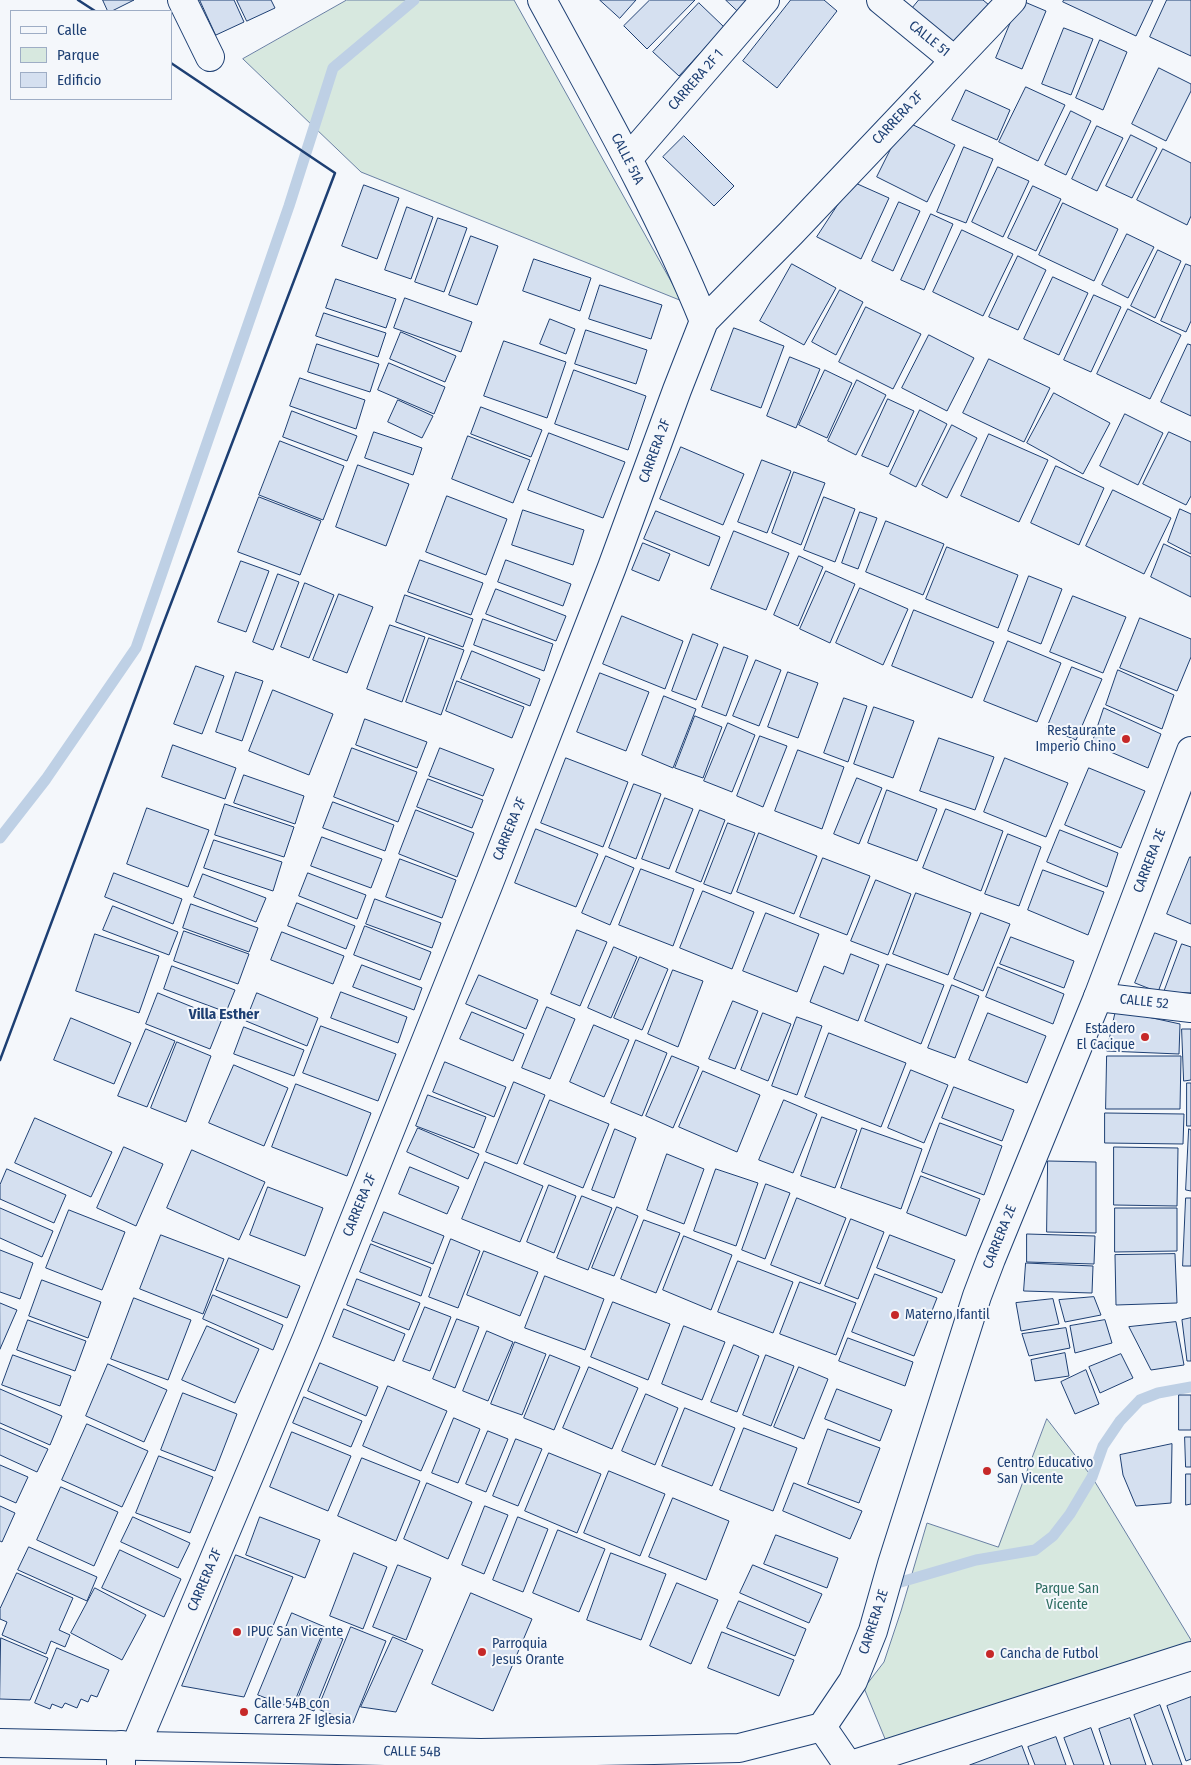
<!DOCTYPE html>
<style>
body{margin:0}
#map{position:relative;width:1191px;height:1765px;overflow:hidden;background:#f4f7fb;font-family:"Fira Sans Condensed",sans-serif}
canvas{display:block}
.legend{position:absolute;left:10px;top:10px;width:162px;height:90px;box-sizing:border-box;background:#f4f7fb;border:1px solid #9eadc5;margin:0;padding:6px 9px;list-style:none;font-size:15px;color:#1d3f73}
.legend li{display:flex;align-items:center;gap:10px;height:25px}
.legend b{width:25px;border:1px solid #9eadc5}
</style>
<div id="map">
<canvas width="1191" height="1765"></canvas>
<ul class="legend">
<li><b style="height:6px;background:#f4f7fb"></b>Calle</li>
<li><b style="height:14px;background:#d7e8df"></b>Parque</li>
<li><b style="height:14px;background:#d5e0f0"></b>Edificio</li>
</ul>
</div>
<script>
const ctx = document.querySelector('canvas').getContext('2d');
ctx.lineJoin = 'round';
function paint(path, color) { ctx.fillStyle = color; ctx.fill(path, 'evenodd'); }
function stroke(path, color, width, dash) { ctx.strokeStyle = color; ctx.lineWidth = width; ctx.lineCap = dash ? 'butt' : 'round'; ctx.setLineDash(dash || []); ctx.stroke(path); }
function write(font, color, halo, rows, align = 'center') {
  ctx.font = font + ' "Fira Sans Condensed",sans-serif'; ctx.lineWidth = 4; ctx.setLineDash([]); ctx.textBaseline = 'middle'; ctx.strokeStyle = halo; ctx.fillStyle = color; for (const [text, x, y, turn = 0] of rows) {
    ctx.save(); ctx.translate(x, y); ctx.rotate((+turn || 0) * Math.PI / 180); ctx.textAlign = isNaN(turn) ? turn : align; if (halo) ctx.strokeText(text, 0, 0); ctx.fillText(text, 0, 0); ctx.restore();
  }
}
const green = new Path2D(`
 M347 0H514L682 301 361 172 243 59Z
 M1047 1419 1092 1477 1191 1640V1645L888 1746 864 1688 884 1662 901 1611 927 1523 998 1547Z`);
paint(green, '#d7e8df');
stroke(green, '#687fa3', 1);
stroke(new Path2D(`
 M0 838 46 779 136 648 289 206 333 68 414 0
 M887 1586 976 1560 1035 1550 1053 1536 1070 1514 1092 1477 1103 1446 1120 1421 1140 1400 1158 1393 1191 1387`), '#bed0e5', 11);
const building = new Path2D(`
 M103 0H134L112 11H108Z
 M200 0H234L244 22 216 35Z
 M237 0H271L275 8 247 21Z
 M600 0H636L620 18Z
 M650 0H695L647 49 624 26Z
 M726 0H751L740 13Z
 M791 0H824L837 11 777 88 743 61Z
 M919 0H983L989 5 957 47 910 11Z
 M1020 0 1046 11 1022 69 996 58Z
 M1064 0H1153L1136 36 1063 2Z
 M1167 0H1191V56L1150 37Z
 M699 3 724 27 679 76 653 52Z
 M1064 28 1093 39 1071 95 1042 84Z
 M1100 40 1127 52 1103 110 1076 98Z
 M1159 68 1191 84V91L1166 141 1132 124Z
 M1026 87 1065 105 1038 161 999 142Z
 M966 90 1010 110 997 140 952 120Z
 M1071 111 1091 121 1066 175 1045 165Z
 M905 121 955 145 927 202 877 177Z
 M1097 126 1123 138 1097 191 1072 179Z
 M1131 135 1157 148 1132 198 1106 186Z
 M684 136 734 186 714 206 663 157Z
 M964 147 993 159 966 223 937 212Z
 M1163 149 1191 163V216L1187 225 1137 200Z
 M998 167 1029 181 1003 237 972 222Z
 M853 182 889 198 861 259 817 237Z
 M364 185 399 198 377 259 342 246Z
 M1033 186 1061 199 1036 251 1008 238Z
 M899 202 920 211 893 271 872 261Z
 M1063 203 1118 229 1094 281 1039 255Z
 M407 207 433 217 411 279 385 270Z
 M931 214 953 224 924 290 901 280Z
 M438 218 467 228 444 292 415 282Z
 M962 230 1013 254 983 316 933 292Z
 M1127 234 1154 247 1128 298 1102 285Z
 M471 236 498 246 477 305 449 295Z
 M1158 250 1181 261 1155 318 1131 306Z
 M1018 256 1046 270 1018 330 989 317Z
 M534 259 591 278 580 311 523 291Z
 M792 264 836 288 804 345 760 321Z
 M1186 264 1191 266V321L1186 332 1161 321Z
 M1053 277 1088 293 1059 355 1024 339Z
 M336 279 396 299 386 328 326 308Z
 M600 285 662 305 651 339 589 319Z
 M840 290 863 302 836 355 812 342Z
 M1094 295 1121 307 1091 372 1064 360Z
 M405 298 472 322 461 352 394 328Z
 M866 307 921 334 893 389 839 362Z
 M1128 309 1181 335 1150 399 1097 374Z
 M324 313 386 333 378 357 316 336Z
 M550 319 575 329 566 354 540 344Z
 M734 328 784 346 761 408 711 390Z
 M586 330 647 350 636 384 575 364Z
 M401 332 456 356 445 382 390 359Z
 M929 335 974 358 947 411 902 388Z
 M504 341 566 362 547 418 484 396Z
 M317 344 379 364 370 392 308 372Z
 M1188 344 1191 345V416L1161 402Z
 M790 357 820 369 796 428 767 416Z
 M989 359 1050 388 1024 442 963 413Z
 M389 363 445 387 434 414 378 390Z
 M574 370 646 396 628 450 555 424Z
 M825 370 852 383 827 438 799 425Z
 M300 378 365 400 356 429 290 406Z
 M857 380 886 395 856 455 828 441Z
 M1054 393 1110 423 1083 474 1027 443Z
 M888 399 914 411 888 467 862 456Z
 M398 400 433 416 422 438 388 422Z
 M481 407 542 430 531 457 471 434Z
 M920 410 947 424 916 487 890 474Z
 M292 411 357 436 347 461 283 437Z
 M1125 414 1163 433 1138 485 1100 466Z
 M952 425 977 438 947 498 922 485Z
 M374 432 422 448 413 475 365 458Z
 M1169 432 1191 442V496L1186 505 1143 484Z
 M549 433 625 462 603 518 528 490Z
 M989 434 1048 460 1019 522 961 496Z
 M468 436 530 460 513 503 452 479Z
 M280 441 344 466 323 520 259 495Z
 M681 447 744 474 723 525 660 499Z
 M762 460 791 471 767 533 738 522Z
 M358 465 409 484 386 546 336 527Z
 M1056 466 1104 488 1079 545 1031 523Z
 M794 472 825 483 801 545 772 533Z
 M1113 490 1171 518 1144 574 1086 546Z
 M447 496 507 519 486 575 426 552Z
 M259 497 321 521 300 575 238 552Z
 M824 497 855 509 835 562 804 550Z
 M1180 509 1191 514V554L1168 542Z
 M523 510 584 530 573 565 512 545Z
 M656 511 720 537 709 566 644 539Z
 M860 512 877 518 858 569 842 563Z
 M886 521 944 544 923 595 866 572Z
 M734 531 789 553 766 610 711 589Z
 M643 543 670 554 659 581 632 570Z
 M1164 544 1191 557V597L1151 577Z
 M947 547 1018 575 998 628 926 599Z
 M799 556 823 567 798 626 774 615Z
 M420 560 483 583 471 615 408 592Z
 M506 560 571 584 563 606 498 582Z
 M241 561 269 571 246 632 218 622Z
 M826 571 855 584 830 643 800 629Z
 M278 574 299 582 273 650 253 642Z
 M1029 576 1062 589 1041 644 1008 631Z
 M305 583 334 595 309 658 281 647Z
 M860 588 908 609 883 665 836 643Z
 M496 589 566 616 556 641 486 614Z
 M339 594 373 607 347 673 313 660Z
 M405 595 473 619 463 647 396 622Z
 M1073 596 1126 617 1103 673 1050 652Z
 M914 610 994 642 972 698 892 666Z
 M622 616 683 641 665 689 603 664Z
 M1140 618 1191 639V657L1177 691 1120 668Z
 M483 619 553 644 544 671 474 645Z
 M390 625 425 637 402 702 367 689Z
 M693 634 718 644 696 700 672 691Z
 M429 638 464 650 441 715 406 702Z
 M1008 641 1061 663 1037 722 984 701Z
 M724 647 748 656 726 716 702 707Z
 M472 651 540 679 530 706 461 679Z
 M756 660 781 670 759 726 733 716Z
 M196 666 224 676 202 734 174 724Z
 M1072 667 1102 679 1076 740 1047 728Z
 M1118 670 1174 695 1162 729 1106 705Z
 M236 672 263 681 242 741 216 732Z
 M788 672 818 683 798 738 768 727Z
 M600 673 649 692 626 751 577 732Z
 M457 681 524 707 512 738 446 711Z
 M273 690 333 714 309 775 249 751Z
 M664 696 696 709 673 768 642 755Z
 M844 698 867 706 848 762 824 753Z
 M874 707 914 721 893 778 854 764Z
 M1104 708 1161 734 1148 768 1092 744Z
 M695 716 722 727 703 778 675 768Z
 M365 719 427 742 417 768 356 745Z
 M728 723 755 735 732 792 704 781Z
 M760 736 787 746 763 807 737 796Z
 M939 738 994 757 975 810 920 791Z
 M173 745 236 768 225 799 162 777Z
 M352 748 417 772 398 822 334 797Z
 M440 748 494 769 483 796 429 776Z
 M798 750 844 767 822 829 775 811Z
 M566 758 628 782 603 847 541 823Z
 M1005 758 1068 783 1046 837 984 812Z
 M1089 768 1145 791 1121 848 1065 825Z
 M244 775 304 796 295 824 234 803Z
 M857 778 882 788 859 844 834 834Z
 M428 779 483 800 472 828 417 807Z
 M634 784 661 794 636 859 609 848Z
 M887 790 937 809 917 861 868 843Z
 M665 798 693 809 669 869 642 859Z
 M333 802 394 825 385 851 323 828Z
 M225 804 294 827 284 857 215 835Z
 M147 808 209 830 188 887 127 864Z
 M946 809 1003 831 981 891 923 868Z
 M416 810 474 833 457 877 399 854Z
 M700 810 725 820 701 882 676 872Z
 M728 823 755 833 731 894 704 884Z
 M536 829 598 854 576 907 515 883Z
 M1060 830 1118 853 1107 887 1047 862Z
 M759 833 817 856 794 914 737 892Z
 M1008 834 1041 847 1019 906 985 894Z
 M322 837 382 859 371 888 311 866Z
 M214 840 282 862 273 891 204 868Z
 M606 856 634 868 610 925 582 913Z
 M1190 857H1191V924L1167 914Z
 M823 858 870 876 847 935 800 917Z
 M400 859 456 880 442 918 386 897Z
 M641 869 694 889 673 946 619 925Z
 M1043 870 1104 892 1088 935 1028 910Z
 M114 873 182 899 173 924 105 897Z
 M308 873 366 895 357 919 299 896Z
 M203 874 266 898 256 922 194 897Z
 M876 880 911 894 888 955 851 941Z
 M703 891 754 912 732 969 680 948Z
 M916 893 971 913 948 975 893 954Z
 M375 899 441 923 432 948 366 924Z
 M297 903 355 926 346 949 288 926Z
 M191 904 258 928 249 952 183 928Z
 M113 906 178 932 169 955 103 930Z
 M766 913 819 934 797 992 743 971Z
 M981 913 1010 924 983 991 954 979Z
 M365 926 431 952 420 980 354 955Z
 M577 930 607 942 580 1006 551 994Z
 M184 931 249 954 238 984 174 961Z
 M282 932 344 956 333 984 271 960Z
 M1155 933 1177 941 1158 992 1135 983Z
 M95 934 159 956 139 1013 76 991Z
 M1011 937 1074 961 1064 988 1000 964Z
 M1182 944 1191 947V993L1164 992Z
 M614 947 637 957 611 1018 588 1008Z
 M851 954 879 965 858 1021 810 1002 824 966 843 974Z
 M640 957 668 969 642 1030 614 1018Z
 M887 964 944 985 921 1044 865 1021Z
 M362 965 422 988 414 1010 353 987Z
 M172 966 235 990 226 1012 164 989Z
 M998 967 1064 994 1053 1024 986 997Z
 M673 970 703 981 678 1047 648 1034Z
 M479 975 538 1000 526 1029 466 1004Z
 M952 985 979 996 955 1058 928 1048Z
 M341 992 407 1017 398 1043 331 1018Z
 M158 993 222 1019 210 1049 146 1024Z
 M257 993 318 1018 307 1046 246 1021Z
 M733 1001 758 1011 735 1069 709 1059Z
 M547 1007 575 1019 550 1079 522 1068Z
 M1116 1010 1180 1024 1179 1054 1107 1051Z
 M472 1012 524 1034 513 1061 460 1039Z
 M763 1013 791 1024 768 1081 741 1070Z
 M988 1013 1046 1036 1027 1083 969 1060Z
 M797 1017 822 1026 797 1095 772 1086Z
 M71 1018 131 1043 114 1084 54 1060Z
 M594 1025 629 1040 604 1097 570 1082Z
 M321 1026 396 1054 378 1101 303 1073Z
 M244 1027 304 1050 294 1076 234 1054Z
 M146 1029 175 1041 147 1107 118 1096Z
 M1182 1029H1191V1080L1184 1081Z
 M829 1033 906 1063 881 1127 805 1097Z
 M636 1040 667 1053 642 1116 611 1103Z
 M177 1042 211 1056 186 1122 151 1108Z
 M672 1056 699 1067 673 1128 646 1116Z
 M1107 1056H1181L1180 1109H1106Z
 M445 1062 506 1087 494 1117 433 1092Z
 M234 1065 288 1088 264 1146 209 1123Z
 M911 1070 948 1085 924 1143 888 1128Z
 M703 1071 760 1095 737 1152 679 1127Z
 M514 1082 545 1095 517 1164 486 1152Z
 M1187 1083H1191V1126H1187Z
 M296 1084 371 1113 347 1176 272 1147Z
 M954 1087 1014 1110 1002 1141 942 1118Z
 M428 1095 486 1117 474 1148 416 1126Z
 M550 1100 609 1124 583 1188 524 1164Z
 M784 1100 817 1114 793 1173 759 1160Z
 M1105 1113 1184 1114 1183 1144 1105 1143Z
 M822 1117 857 1130 835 1188 801 1176Z
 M35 1118 112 1152 91 1197 15 1163Z
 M940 1123 1002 1146 984 1195 922 1172Z
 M418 1128 479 1154 468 1179 407 1152Z
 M862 1128 922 1149 901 1209 841 1188Z
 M615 1129 636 1138 614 1198 592 1190Z
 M1189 1129 1191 1130V1191L1186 1190Z
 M124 1147 163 1164 136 1226 97 1208Z
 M1114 1147 1178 1148 1177 1206 1114 1205Z
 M192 1150 265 1182 239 1240 167 1208Z
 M667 1154 704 1169 684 1224 647 1210Z
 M1048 1161 1096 1162V1233L1047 1232Z
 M485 1162 543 1186 520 1242 462 1219Z
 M410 1167 459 1187 447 1214 399 1194Z
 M7 1169 66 1195 54 1223 0 1199V1185Z
 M716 1169 758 1183 736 1246 694 1231Z
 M921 1176 980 1199 966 1236 907 1213Z
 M766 1184 790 1193 765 1259 742 1250Z
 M549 1185 576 1196 554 1253 527 1242Z
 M268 1187 323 1208 305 1256 250 1235Z
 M582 1196 612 1208 588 1270 557 1258Z
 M797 1198 846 1218 820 1284 771 1265Z
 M1186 1198H1191V1266H1183Z
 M617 1207 638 1216 614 1276 592 1268Z
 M0 1208 53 1231 42 1257 0 1238Z
 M1115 1208H1177V1251L1115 1252Z
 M69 1210 125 1232 102 1290 46 1268Z
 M384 1212 444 1236 433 1264 372 1241Z
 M851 1219 884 1232 858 1299 825 1286Z
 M644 1220 680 1233 656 1293 621 1279Z
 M1027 1234 1095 1236 1094 1264 1027 1262Z
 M161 1235 224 1259 203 1314 140 1289Z
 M890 1235 955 1260 942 1293 877 1268Z
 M684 1236 732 1255 711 1310 663 1290Z
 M451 1239 480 1251 458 1308 429 1297Z
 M371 1244 431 1268 421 1296 360 1272Z
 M0 1250 33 1263 20 1299 0 1292Z
 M484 1251 538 1272 520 1316 467 1295Z
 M1175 1254 1177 1303 1116 1305 1115 1255Z
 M229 1258 300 1286 287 1318 216 1290Z
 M738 1261 793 1282 773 1333 718 1312Z
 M1026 1263 1093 1266 1092 1293 1024 1291Z
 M875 1274 937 1298 914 1356 852 1332Z
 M545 1276 604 1299 585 1350 525 1328Z
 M357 1279 420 1303 409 1330 347 1305Z
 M42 1280 101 1302 88 1338 29 1316Z
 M800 1282 856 1303 836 1355 780 1334Z
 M213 1295 283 1325 273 1350 203 1319Z
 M1094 1297 1101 1315 1065 1322 1059 1300Z
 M134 1298 191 1320 168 1380 111 1359Z
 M1053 1299 1059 1324 1021 1331 1016 1303Z
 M613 1302 670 1324 648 1380 591 1357Z
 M0 1303 17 1310 0 1349Z
 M425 1307 451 1317 430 1371 403 1361Z
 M344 1309 405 1334 394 1361 333 1337Z
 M1191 1318V1361H1187L1182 1320Z
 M457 1319 479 1327 455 1388 433 1379Z
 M28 1320 86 1341 75 1371 17 1350Z
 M1105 1320 1112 1343 1075 1353 1070 1326Z
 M1176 1322 1184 1365 1151 1370 1129 1327Z
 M207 1326 259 1349 235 1403 182 1380Z
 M684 1326 725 1342 702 1400 662 1384Z
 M1066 1328 1070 1348 1029 1356 1022 1334Z
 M487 1331 513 1342 488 1401 463 1391Z
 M848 1338 913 1362 905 1386 839 1361Z
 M515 1342 546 1354 522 1415 491 1404Z
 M734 1345 759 1356 737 1412 711 1402Z
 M1065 1353 1069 1376 1035 1381 1031 1360Z
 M1121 1354 1133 1378 1100 1393 1089 1367Z
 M13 1355 71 1376 60 1406 2 1385Z
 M550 1355 580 1367 554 1430 524 1418Z
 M766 1355 794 1366 771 1426 743 1415Z
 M320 1363 378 1387 366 1416 308 1391Z
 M108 1364 167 1390 144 1442 86 1416Z
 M589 1367 638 1388 612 1449 563 1428Z
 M799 1367 828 1379 804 1439 774 1427Z
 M1086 1370 1099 1404 1075 1414 1061 1382Z
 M388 1386 447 1411 421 1471 363 1446Z
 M0 1389 62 1416 50 1445 0 1423Z
 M837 1389 892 1410 880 1441 825 1419Z
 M183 1393 237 1414 215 1471 161 1450Z
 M646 1394 678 1408 655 1465 622 1451Z
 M1179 1395H1191V1430H1179Z
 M304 1397 362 1421 351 1447 293 1423Z
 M685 1408 735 1428 712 1486 662 1466Z
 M454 1418 480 1429 458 1483 432 1473Z
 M87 1424 148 1451 122 1507 62 1480Z
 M0 1428 48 1449 37 1472 0 1455Z
 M744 1428 797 1448 773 1511 720 1490Z
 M828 1429 880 1448 859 1503 808 1484Z
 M488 1431 508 1439 486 1492 466 1484Z
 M292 1432 351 1456 328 1511 270 1487Z
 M1185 1437H1191V1467H1186Z
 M516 1439 542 1449 518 1506 493 1496Z
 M1172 1444 1171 1503 1136 1506 1123 1475 1120 1455Z
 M549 1453 601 1474 577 1533 525 1511Z
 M159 1456 213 1477 190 1533 136 1513Z
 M362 1458 420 1481 396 1541 338 1516Z
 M0 1465 28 1477 16 1503 0 1496Z
 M609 1471 665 1494 640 1556 584 1533Z
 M1186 1474H1191V1504L1186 1505Z
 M427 1483 472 1502 448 1559 404 1539Z
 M794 1483 862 1511 850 1539 783 1511Z
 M61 1487 118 1512 94 1566 37 1540Z
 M673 1498 729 1521 706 1580 649 1557Z
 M0 1506 15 1513 2 1542 0 1541Z
 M485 1506 508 1515 484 1574 462 1565Z
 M133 1517 190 1543 178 1568 121 1542Z
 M260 1517 320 1540 305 1578 246 1555Z
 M518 1517 548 1529 523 1592 493 1580Z
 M558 1530 605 1549 579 1612 533 1593Z
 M776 1535 838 1558 827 1588 764 1564Z
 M29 1547 97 1577 87 1601 18 1570Z
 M120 1550 181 1579 164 1617 102 1588Z
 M354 1553 387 1567 363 1629 330 1616Z
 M611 1553 666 1574 641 1640 587 1620Z
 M236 1555 293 1577 244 1697 182 1686Z
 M398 1565 431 1578 406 1640 373 1627Z
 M753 1565 822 1594 809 1623 740 1593Z
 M17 1573 73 1598 59 1630 70 1635 65 1647 51 1641 46 1654 2 1635 7 1622 0 1619V1609Z
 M677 1583 718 1600 691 1664 650 1646Z
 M95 1588 146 1615 122 1660 71 1633Z
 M471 1593 532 1619 493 1711 432 1684Z
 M739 1601 806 1629 795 1656 727 1628Z
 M292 1613 325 1627 292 1708 258 1695Z
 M351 1627 386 1641 353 1723 318 1709Z
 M325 1632 343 1639 314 1711 296 1704Z
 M722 1632 794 1660 779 1696 708 1668Z
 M393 1637 423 1650 396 1712 361 1707Z
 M1 1638 48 1658 30 1700 0 1699Z
 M57 1648 109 1670 97 1697 91 1695 88 1702 81 1699 77 1708 65 1703 62 1708 52 1704 50 1709 35 1703Z
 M1191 1697V1759L1186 1761 1167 1706Z
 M1160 1705 1182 1765H1153L1134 1715Z
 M1130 1718 1146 1765H1111L1099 1729Z
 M1091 1728 1104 1765H1074L1064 1738Z
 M1056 1737 1066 1765H1035L1028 1747Z
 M1022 1746 1029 1765H970Z`);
paint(building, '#d5e0f0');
stroke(building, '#1d3f73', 1);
const street = new Path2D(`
 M182 0 210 57
 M542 0C599 105 659 210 704 321
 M881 0 954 60
 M628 159 765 0
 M1098 997 1191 1008
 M822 1727 848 1765
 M136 1745 307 1338 489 883 612 567 677 390 704 321 791 233 1012 0
 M121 1765V1745
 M851 1765 1191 1656`);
const secondary = new Path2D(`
 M0 1743 481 1753 654 1750 739 1748 822 1727 853 1681 873 1631 892 1564 977 1296 991 1259 1098 997 1191 751`);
stroke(street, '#1d3f73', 30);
stroke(secondary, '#1d3f73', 30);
stroke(street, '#f4f7fb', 28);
stroke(secondary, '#f4f7fb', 28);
stroke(new Path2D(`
 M78 0 95 11
 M0 1060 162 627 335 173 171 63`), '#1d3f73', 2.5);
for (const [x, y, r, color] of [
 [1126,739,5,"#c62828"],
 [1145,1037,5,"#c62828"],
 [895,1315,5,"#c62828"],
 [987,1471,5,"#c62828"],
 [237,1632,5,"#c62828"],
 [482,1652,5,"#c62828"],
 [990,1654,5,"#c62828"],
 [244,1712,5,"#c62828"]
]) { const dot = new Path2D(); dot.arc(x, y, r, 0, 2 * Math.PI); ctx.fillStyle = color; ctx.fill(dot); stroke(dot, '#f4f7fb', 2); }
write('14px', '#1d3f73', '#f4f7fb', [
 ["CALLE 51",929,39,39],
 ["CARRERA 2F 1",696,80,-49],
 ["CARRERA 2F",898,118,-47],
 ["CALLE 51A",627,159,63],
 ["CARRERA 2F",655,451,-70],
 ["CARRERA 2F",510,829,-68],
 ["CARRERA 2E",1150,861,-69],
 ["CALLE 52",1144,1002,6],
 ["CARRERA 2F",360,1205,-68],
 ["CARRERA 2E",1000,1237,-68],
 ["CARRERA 2F",205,1580,-67],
 ["CARRERA 2E",874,1622,-72],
 ["CALLE 54B",412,1752,1]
]);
write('14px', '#1d3f73', '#f4f7fb', [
 ["Restaurante",1116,731,"right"],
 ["Imperio Chino",1116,747,"right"],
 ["Estadero",1135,1029,"right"],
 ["El Cacique",1135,1045,"right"],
 ["Materno Ifantil",905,1315],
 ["Centro Educativo",997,1463],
 ["San Vicente",997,1479],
 ["IPUC San Vicente",247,1632],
 ["Parroquia",492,1644],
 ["Jesus Orante",492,1660],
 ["Cancha de Futbol",1000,1654],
 ["Calle 54B con",254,1704],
 ["Carrera 2F Iglesia",254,1720]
], 'left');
write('14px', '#2c6c60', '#f4f7fb', [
 ["Parque San",1067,1589],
 ["Vicente",1067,1605]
]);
write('bold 15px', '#1d3f73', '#f4f7fb', [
 ["Villa Esther",224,1015]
]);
</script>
